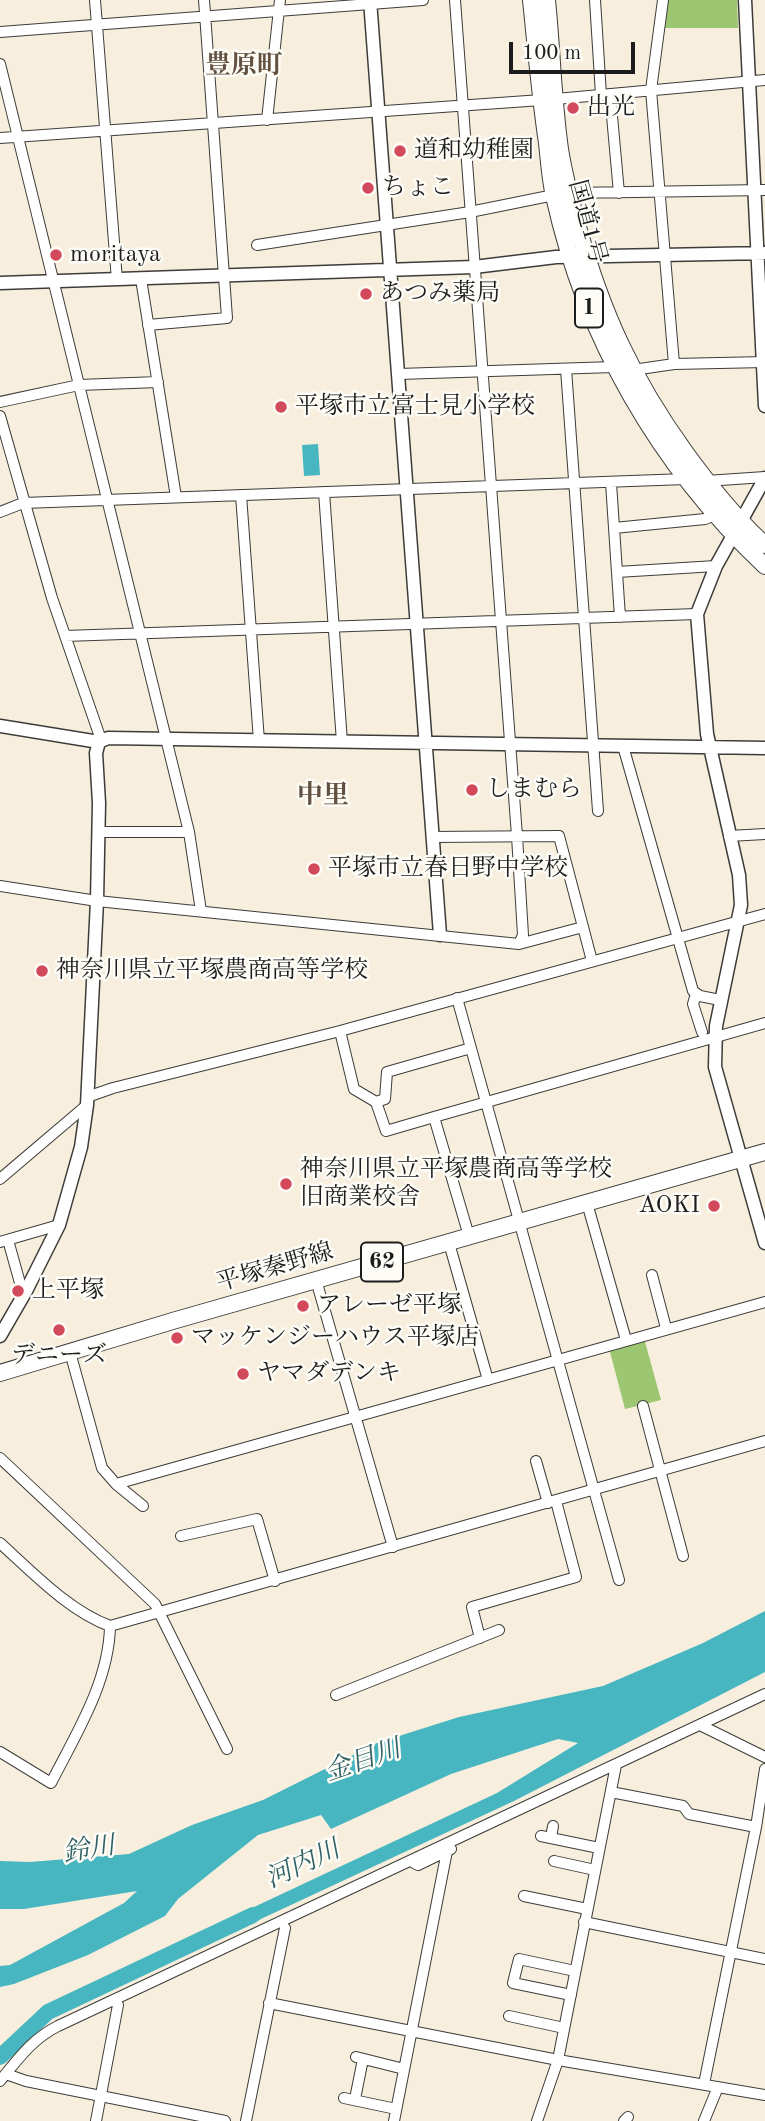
<!DOCTYPE html>
<meta charset="utf-8">
<style>
body{margin:0}
#map{position:relative;width:765px;height:2121px;overflow:hidden;background:#f7eedd;font-family:"Old Standard TT",serif}
canvas{display:block}
.scale{position:absolute;left:509px;top:42px;width:126px;height:32px;box-sizing:border-box;border:4px solid #1c1c1c;border-top:0;padding-left:9px;font-size:21px;line-height:24px;white-space:nowrap;color:#1c1c1c;-webkit-text-stroke:5px #fdfcf7;paint-order:stroke}
</style>
<div id="map">
<canvas width="765" height="2121"></canvas>
<div class="scale">100 m</div>
</div>
<script>
const ctx = document.querySelector('canvas').getContext('2d');
ctx.lineJoin = 'round';
function paint(path, color) { ctx.fillStyle = color; ctx.fill(path, 'evenodd'); }
function stroke(path, color, width, dash) { ctx.strokeStyle = color; ctx.lineWidth = width; ctx.lineCap = dash ? 'butt' : 'round'; ctx.setLineDash(dash || []); ctx.stroke(path); }
function write(font, color, halo, rows, align = 'center') {
  ctx.font = font + ' "Old Standard TT","Noto Serif JP",serif'; ctx.lineWidth = 5; ctx.setLineDash([]); ctx.textBaseline = 'middle'; ctx.strokeStyle = halo; ctx.fillStyle = color; for (const [text, x, y, turn = 0] of rows) {
    ctx.save(); ctx.translate(x, y); ctx.rotate((+turn || 0) * Math.PI / 180); ctx.textAlign = isNaN(turn) ? turn : align; if (halo) ctx.strokeText(text, 0, 0); ctx.fillText(text, 0, 0); ctx.restore();
  }
}
paint(new Path2D(`
 M667 0H737L738 28H664Z
 M644 1338 661 1400 625 1409 609 1348Z`), '#9dc672');
paint(new Path2D(`
 M318 444 320 475 304 476 302 445Z
 M765 1611V1672L514 1801 233 1932 237 1915 497 1793 578 1743 558 1739 451 1774 331 1829 321 1815 258 1835 178 1899 165 1916 88 1955 14 1984 0 1987V1966L10 1965 124 1903 137 1891 24 1909H0V1861L30 1862 129 1854 192 1825 263 1800 377 1743 459 1717 603 1686 703 1643Z`), '#47b6c0');
stroke(new Path2D(`
 M0 2057 48 2012 253 1915`), '#47b6c0', 16);
const minor = new Path2D(`
 M95 0 117 280
 M455 0 517 836 523 935 519 944
 M595 0 601 95
 M663 0 651 90 674 364
 M0 32 423 0
 M0 64 189 832 201 911
 M610 94 619 193
 M267 120 280 0
 M0 138 556 99 765 80
 M569 193 765 190
 M257 245 470 212 554 195
 M141 279 176 497
 M148 325 227 318 204 0
 M566 369 598 811
 M633 370 674 364 765 362
 M399 374 614 367
 M0 402 79 385 158 382
 M0 416 52 598 99 734V742
 M706 481 765 477
 M611 483 620 617
 M324 492 342 742
 M241 495 259 741
 M0 512 23 503 686 479
 M614 528 705 519 715 515
 M617 572 716 566
 M65 636 697 614
 M623 746 693 991 700 996 720 1000
 M99 832H189
 M729 836 765 834
 M432 837 559 836 592 961
 M0 886 97 901 519 944 583 927
 M696 994 693 1004 702 1032
 M457 998 619 1580
 M340 1031 354 1089 376 1102 386 1131 434 1117 469 1236
 M87 1097 113 1088 340 1031 765 914
 M376 1102 385 1099 387 1072 471 1048
 M434 1117 765 1023
 M0 1179 87 1105
 M587 1203 626 1340
 M8 1240 20 1283 26 1291
 M0 1242 59 1225
 M449 1243 488 1380
 M652 1275 666 1328
 M316 1280 393 1547
 M70 1352 102 1468 116 1484 143 1506
 M643 1406 683 1556
 M0 1458 155 1604 227 1749
 M536 1461 548 1503
 M116 1484 765 1302
 M181 1536 257 1519 275 1581
 M0 1543C32 1572 69 1611 110 1626L765 1441
 M480 1638 472 1607 576 1577 556 1501
 M336 1695 499 1630
 M700 1725 765 1757
 M0 1752 51 1783C76 1734 109 1682 110 1626
 M611 1792 683 1806 689 1814 756 1827
 M541 1836 599 1848
 M551 1838 553 1826
 M554 1861 595 1870
 M414 1863 418 1865 451 1849
 M524 1896 587 1909
 M584 1922 765 1959
 M571 1995 513 1983 519 1959 575 1971
 M269 2003 558 2060 765 2095
 M509 2016 564 2028
 M356 2057 404 2069
 M6 2074 26 2081 225 2121
 M0 2081C18 2059 32 2039 58 2026L765 1694
 M704 2084 756 1827 765 1769
 M344 2098 396 2109
 M355 2099 363 2059
 M96 2121 118 2005
 M246 2121 285 1928
 M394 2121 447 1851
 M537 2121 558 2060 616 1765
 M624 2121 628 2117
 M704 2121 718 2087`);
const tertiary = new Path2D(`
 M370 0 440 935
 M745 0 765 406
 M0 283 474 267 556 257 765 253
 M765 478 716 566 697 614 707 734 739 875 741 905 716 1026 715 1067 765 1243
 M0 726 99 742 108 738 765 748
 M0 1336 26 1291 59 1225 81 1147 87 1105 97 901 99 803 96 753 99 742`);
const primary = new Path2D(`
 M0 1373 176 1320 765 1152`);
const trunk = new Path2D(`
 M531 0C536 48 540 96 547 143 549 161 550 179 554 196 585 338 660 467 765 566
 M547 0C552 49 553 100 560 149 564 175 571 201 578 227 603 315 632 378 685 452 709 485 734 517 765 545`);
stroke(minor, '#3d3c39', 12);
stroke(tertiary, '#3d3c39', 15);
stroke(primary, '#3d3c39', 18);
stroke(trunk, '#3d3c39', 18);
stroke(minor, '#fff', 10);
stroke(tertiary, '#fff', 12);
stroke(primary, '#fff', 16);
stroke(trunk, '#fff', 16);
for (const [x, y, r, color] of [
 [573,108,7,"#d1495b"],
 [400,151,7,"#d1495b"],
 [368,188,7,"#d1495b"],
 [56,255,7,"#d1495b"],
 [366,294,7,"#d1495b"],
 [281,407,7,"#d1495b"],
 [472,790,7,"#d1495b"],
 [314,869,7,"#d1495b"],
 [42,971,7,"#d1495b"],
 [286,1184,7,"#d1495b"],
 [714,1206,7,"#d1495b"],
 [18,1291,7,"#d1495b"],
 [303,1306,7,"#d1495b"],
 [59,1330,7,"#d1495b"],
 [177,1338,7,"#d1495b"],
 [243,1374,7,"#d1495b"]
]) { const dot = new Path2D(); dot.arc(x, y, r, 0, 2 * Math.PI); ctx.fillStyle = color; ctx.fill(dot); stroke(dot, '#fdfcf7', 2.5); }
for (const [x, y, w] of [
 [589,308,28],
 [382,1262,42]
]) { const box = new Path2D(); box.roundRect(x - w / 2, y - 19.5, w, 39, 5); ctx.fillStyle = '#fdfcf7'; ctx.fill(box); stroke(box, '#1c1c1c', 2); }
write('bold 23px', '#1c1c1c', null, [
 ["1",589,308],
 ["62",382,1262]
]);
write('24px', '#1c1c1c', '#fdfcf7', [
 ["出光",587,108],
 ["道和幼稚園",414,151],
 ["ちょこ",382,188],
 ["moritaya",70,255],
 ["あつみ薬局",380,294],
 ["平塚市立富士見小学校",295,407],
 ["しまむら",486,790],
 ["平塚市立春日野中学校",328,869],
 ["神奈川県立平塚農商高等学校",56,971],
 ["神奈川県立平塚農商高等学校",300,1170],
 ["旧商業校舎",300,1198],
 ["AOKI",700,1206,"right"],
 ["上平塚",32,1291],
 ["アレーゼ平塚",317,1306],
 ["マッケンジーハウス平塚店",191,1338],
 ["デニーズ",59,1356,"center"],
 ["ヤマダデンキ",257,1374]
], 'left');
write('24px', '#1c1c1c', '#fdfcf7', [
 ["国道1号",587,222,75],
 ["平塚秦野線",275,1268,-16]
]);
write('bold 26px', '#625140', '#fdfcf7', [
 ["豊原町",244,66],
 ["中里",323,796]
]);
write('italic 26px', '#2f6166', '#fdfcf7', [
 ["金目川",363,1761,-19],
 ["鈴川",89,1850,-9],
 ["河内川",303,1865,-25]
]);
</script>
